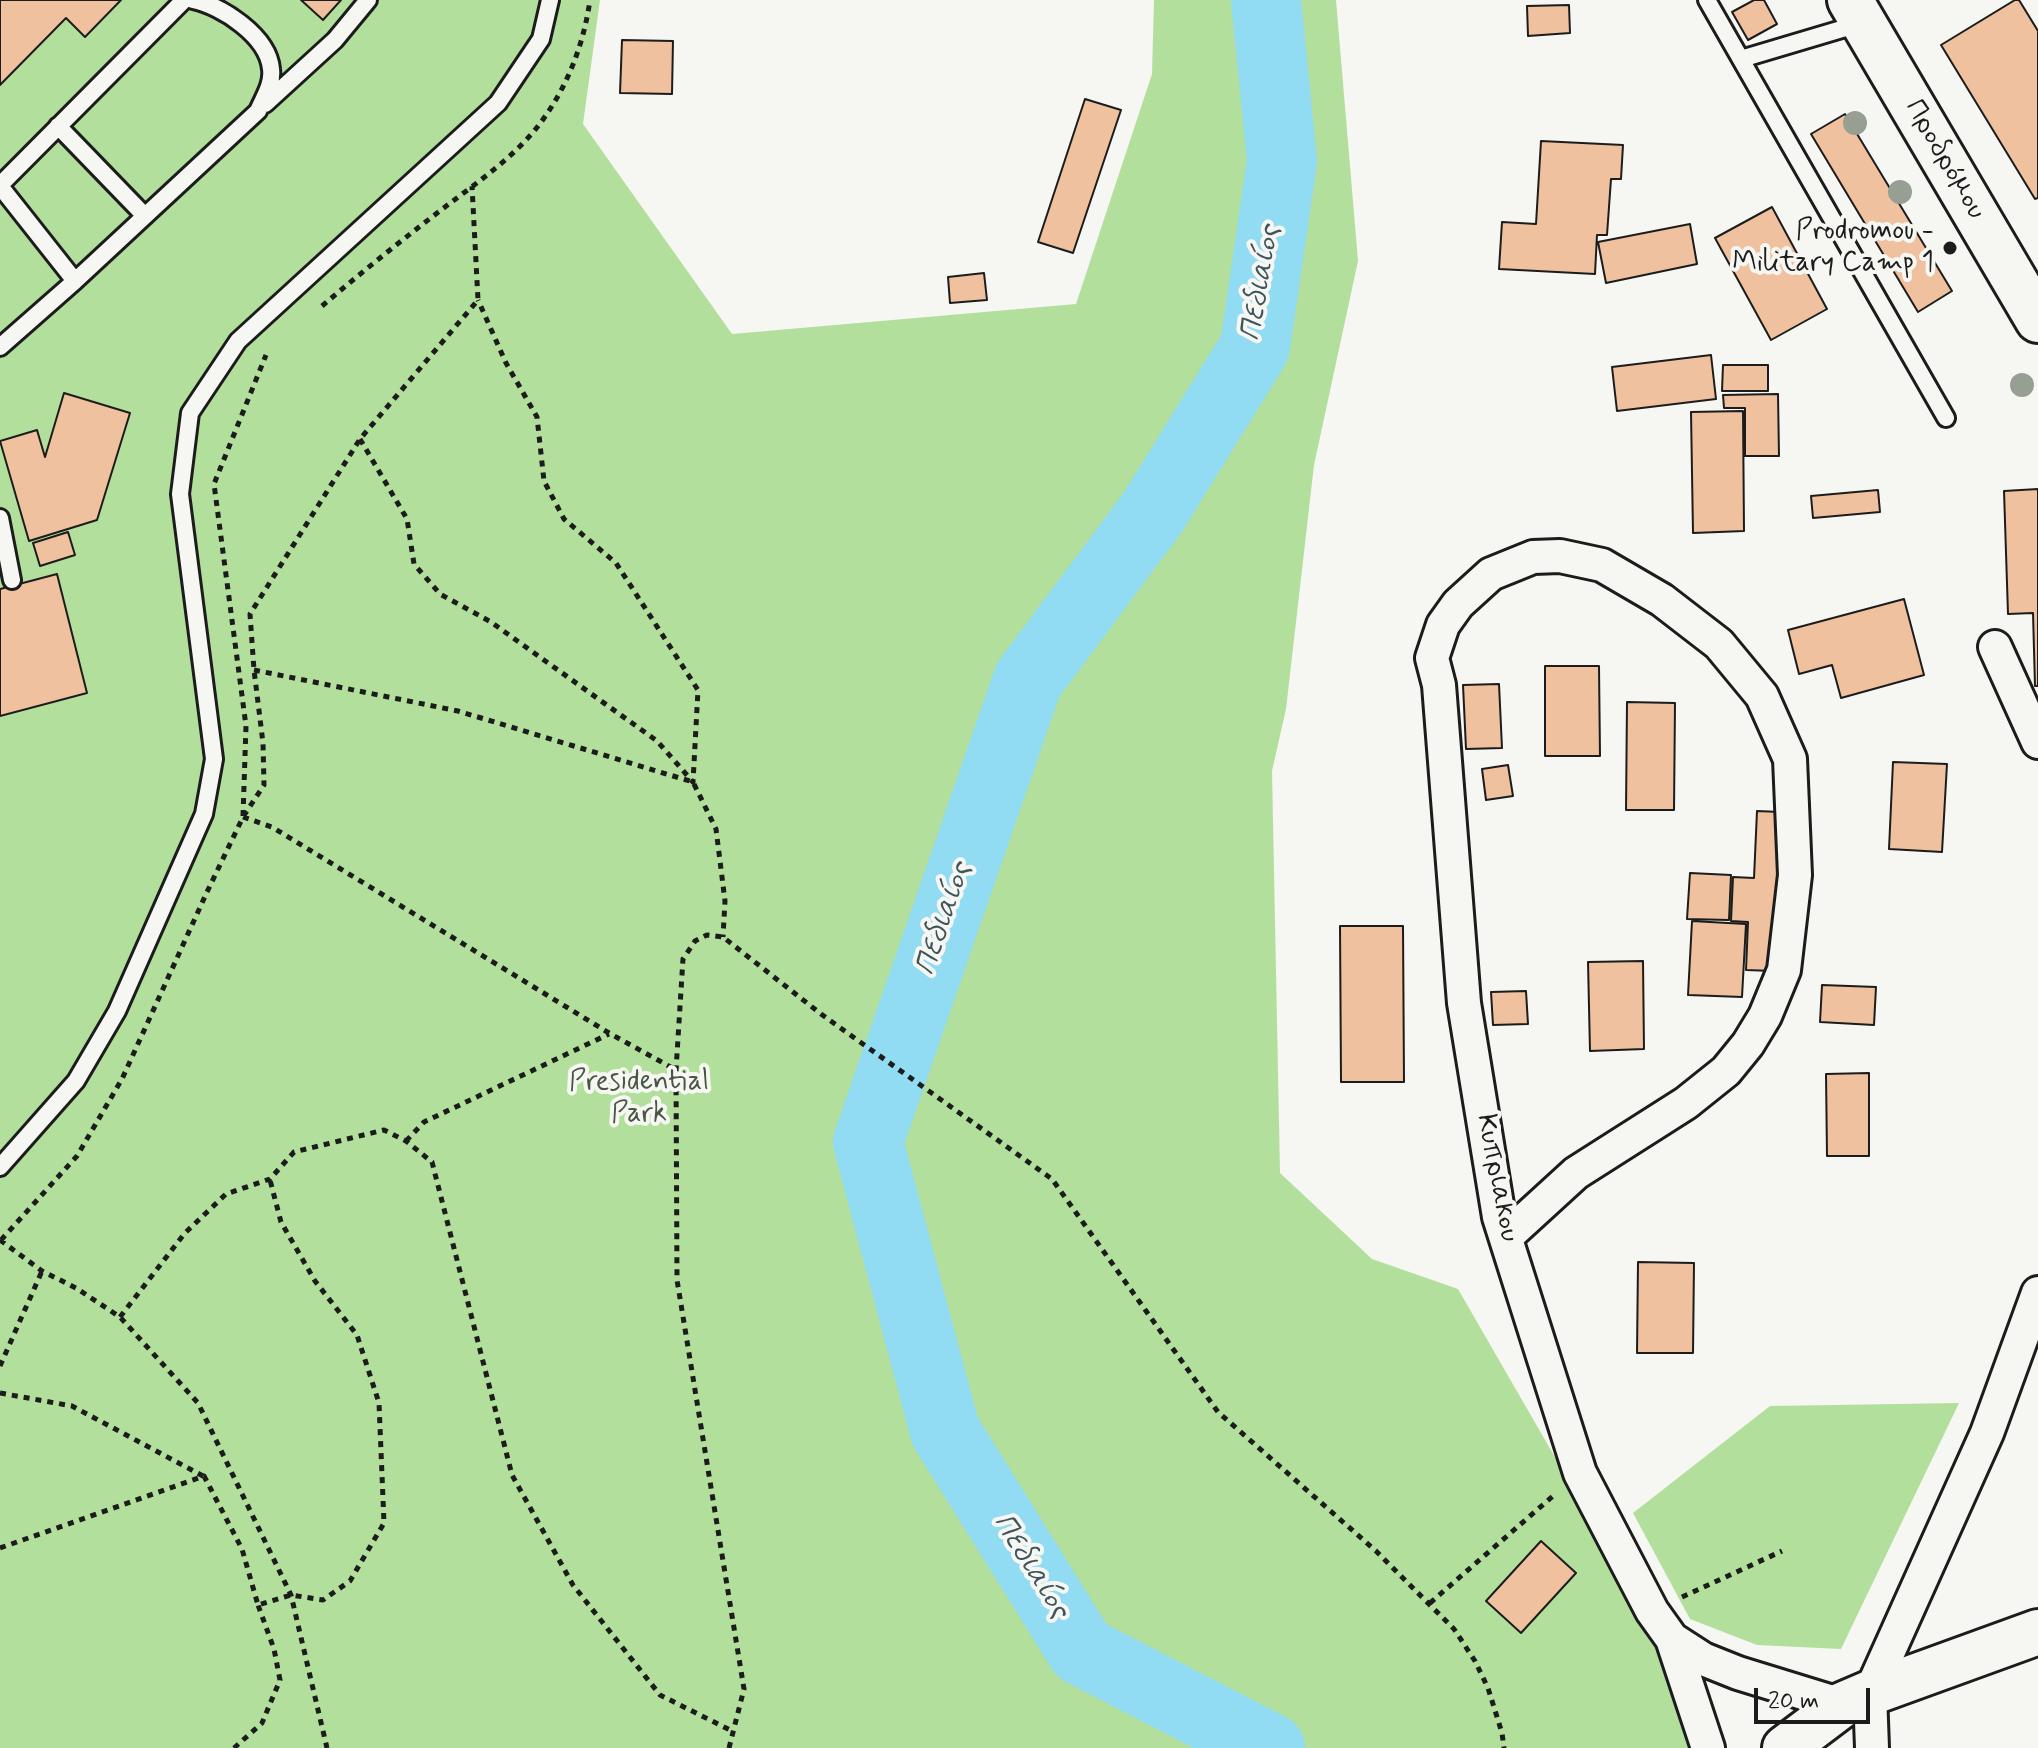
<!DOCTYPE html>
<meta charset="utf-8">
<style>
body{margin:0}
#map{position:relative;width:2038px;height:1748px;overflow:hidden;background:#f6f6f2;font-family:Mynerve,sans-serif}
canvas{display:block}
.scale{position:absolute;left:1754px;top:1688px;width:116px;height:36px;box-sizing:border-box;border:4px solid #1c1c1c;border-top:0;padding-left:10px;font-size:24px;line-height:28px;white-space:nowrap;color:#1c1c1c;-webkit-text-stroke:6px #f6f6f2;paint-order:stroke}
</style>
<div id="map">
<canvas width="2038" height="1748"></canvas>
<div class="scale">20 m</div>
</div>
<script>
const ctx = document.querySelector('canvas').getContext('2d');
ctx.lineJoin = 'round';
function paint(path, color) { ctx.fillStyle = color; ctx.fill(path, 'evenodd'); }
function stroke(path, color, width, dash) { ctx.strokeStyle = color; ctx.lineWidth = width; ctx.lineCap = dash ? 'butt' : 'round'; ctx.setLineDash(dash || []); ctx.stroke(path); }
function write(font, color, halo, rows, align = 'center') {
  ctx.font = font + ' Mynerve,sans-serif'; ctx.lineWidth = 8; ctx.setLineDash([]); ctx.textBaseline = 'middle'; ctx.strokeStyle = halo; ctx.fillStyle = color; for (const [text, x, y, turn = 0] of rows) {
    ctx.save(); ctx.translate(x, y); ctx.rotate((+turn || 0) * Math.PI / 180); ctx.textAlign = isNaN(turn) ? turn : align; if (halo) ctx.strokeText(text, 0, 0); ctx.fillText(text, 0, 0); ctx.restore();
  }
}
paint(new Path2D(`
 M0 0H600L583 124 732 334 1076 304 1152 74 1154 0H1336L1358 261 1314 465 1286 709 1272 771 1280 1173 1372 1259 1458 1289 1642 1608 1702 1748H0Z
 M1959 1403 1841 1649 1757 1645 1690 1619 1633 1513 1770 1406Z`), '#b3df9d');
stroke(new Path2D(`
 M1266 0 1282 161 1255 347 1153 512 1028 680 868 1142 945 1431 1082 1651 1270 1748`), '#91dbf3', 70);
const building = new Path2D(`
 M0 0H121L85 37 66 18 0 85Z
 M301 0H341L323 20Z
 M1754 0H1764L1777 24 1748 40 1732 12Z
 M2015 0H2019L2038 31V198L2035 199 1941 45Z
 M1569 5 1570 33 1528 36 1527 6Z
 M622 40 673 41 672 94 620 93Z
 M1085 99 1121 110 1073 253 1038 242Z
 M1845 114 1952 291 1918 312 1811 134Z
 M1541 141 1623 145 1621 179H1611L1607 235H1597L1595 274 1499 269 1502 222 1536 224Z
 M1772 207 1827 309 1771 340 1715 238Z
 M1690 224 1697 264 1606 283 1598 242Z
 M984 273 987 300 950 303 948 277Z
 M1711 355 1716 399 1617 411 1612 367Z
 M1723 365H1768V391H1722Z
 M64 393 130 413 97 520 29 541 0 441 37 430 45 457Z
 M1778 394 1779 456H1745V408H1724L1723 395Z
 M1743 411 1744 531 1693 533 1691 412Z
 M2038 489V686H2035L2033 613 2008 614 2004 491Z
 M1878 490 1880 512 1813 518 1811 496Z
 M68 532 75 555 40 566 33 543Z
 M57 574 87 693 0 716V589Z
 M1904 599 1924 675 1841 698 1832 665 1799 674 1788 630Z
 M1545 666H1599L1600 756H1545Z
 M1499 684 1502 748 1466 749 1463 685Z
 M1627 702 1675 703 1674 810H1626Z
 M1893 762 1947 764 1942 852 1889 849Z
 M1508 765 1513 796 1486 800 1482 769Z
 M1757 811 1780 812 1773 971 1746 970 1748 922 1731 921 1733 877 1754 878Z
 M1690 873 1731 875 1729 920 1687 919Z
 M1692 921 1746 924 1742 997 1688 995Z
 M1340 926H1403L1404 1082H1341Z
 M1643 961 1644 1049 1590 1051 1588 962Z
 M1822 985 1876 987 1874 1025 1820 1022Z
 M1526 991 1528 1024 1493 1025 1491 992Z
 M1869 1073V1156H1827L1826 1074Z
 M1638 1262 1694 1263 1693 1353H1637Z
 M1541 1541 1576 1573 1521 1633 1486 1601Z`);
paint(building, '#efc19e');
stroke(building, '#1c1c1c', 2);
const lane = new Path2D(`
 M1707 0 1946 418
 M1741 59 1862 23
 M265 104 335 40 368 0
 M58 126 145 216
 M0 185 184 0
 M0 186 75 281
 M0 347 75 281 258 111C264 97 273 84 271 69 268 36 222 6 193 0
 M0 518 12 580
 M0 1167 76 1081 117 1011 204 814 214 759 180 494 190 413 238 341 498 103 541 39 550 0`);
const street = new Path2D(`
 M1995 647 2038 742
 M1506 1237 1576 1173 1686 1103 1726 1071 1748 1044 1765 1016 1784 970 1795 875 1790 759 1762 696 1719 644 1662 600 1602 565 1560 556 1533 557 1491 574 1458 604 1443 625 1432 658 1439 685 1464 1003 1499 1217 1580 1473 1652 1611 1672 1639 1708 1748
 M1672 1639 1703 1659 1738 1673 1842 1705
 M1872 1748 1870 1693 1987 1433 2038 1293`);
const secondary = new Path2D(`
 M1850 0 2038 320
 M1785 1748 1842 1705 1870 1693 2038 1632`);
stroke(lane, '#1c1c1c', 22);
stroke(street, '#1c1c1c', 38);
stroke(secondary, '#1c1c1c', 50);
stroke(new Path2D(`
 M322 306C362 272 403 239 445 207 479 181 519 154 544 118 569 83 584 42 590 0
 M360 439 407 519 414 564 440 594 491 622 657 741 693 782 698 690 616 563 564 519 544 481 537 417 506 363 478 300
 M254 670 458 711 693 782 716 829 725 901 723 937
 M243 816 246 726 214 484 266 355
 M243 817 272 827 609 1033 676 1070
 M406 1141 424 1122 609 1034
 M0 1240 42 1271 76 1288 120 1317 198 1403 291 1595 327 1748
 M1 1240 77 1156 122 1079 207 892 243 817 264 785 263 743 254 670 250 614 360 439 478 300 472 186
 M120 1317 185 1233 226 1194 270 1179 294 1152 384 1130 406 1141 432 1162 512 1475 573 1585 660 1695 734 1732
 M0 1366 42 1271
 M0 1393 72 1406 203 1476
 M0 1548 204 1476 242 1549 258 1605 291 1595 323 1600 350 1581 384 1523 379 1403 357 1335 315 1281 281 1222 270 1180
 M1682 1597 1782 1551
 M1430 1603 1553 1496
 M234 1748 262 1723 280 1680 274 1649 258 1605
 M729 1748 744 1689 677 1280 676 1070 683 959 695 941 707 935 723 937 821 1014 1052 1179 1218 1412 1376 1551 1454 1629 1475 1661 1488 1688 1502 1733 1504 1748`), '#1c1c1c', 5, [6, 6]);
stroke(lane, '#f6f6f2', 16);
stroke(street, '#f6f6f2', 32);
stroke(secondary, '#f6f6f2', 44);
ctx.fillStyle = '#979e92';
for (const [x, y] of [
 [1855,123],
 [1900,192],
 [2022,385]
]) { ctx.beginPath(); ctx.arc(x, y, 12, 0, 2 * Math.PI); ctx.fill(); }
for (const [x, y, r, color] of [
 [1950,248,8,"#1c1c1c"]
]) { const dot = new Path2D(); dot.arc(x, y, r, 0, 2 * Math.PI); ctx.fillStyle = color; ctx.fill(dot); stroke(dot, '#f6f6f2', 3); }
write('28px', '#1c1c1c', '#f6f6f2', [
 ["Προδρόμου",1944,160,60],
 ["Κυπριακου",1496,1178,79]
]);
write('28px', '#1c1c1c', '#f6f6f2', [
 ["Prodromou -",1934,232],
 ["Military Camp 1",1934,264]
], 'right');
write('28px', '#495643', '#f6f6f2', [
 ["Presidential",639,1083],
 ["Park",639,1115]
]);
write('italic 30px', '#3f555c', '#f6f6f2', [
 ["Πεδιαίος",1262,283,-80],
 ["Πεδιαίος",945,919,-71],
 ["Πεδιαίος",1030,1567,58]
]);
</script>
